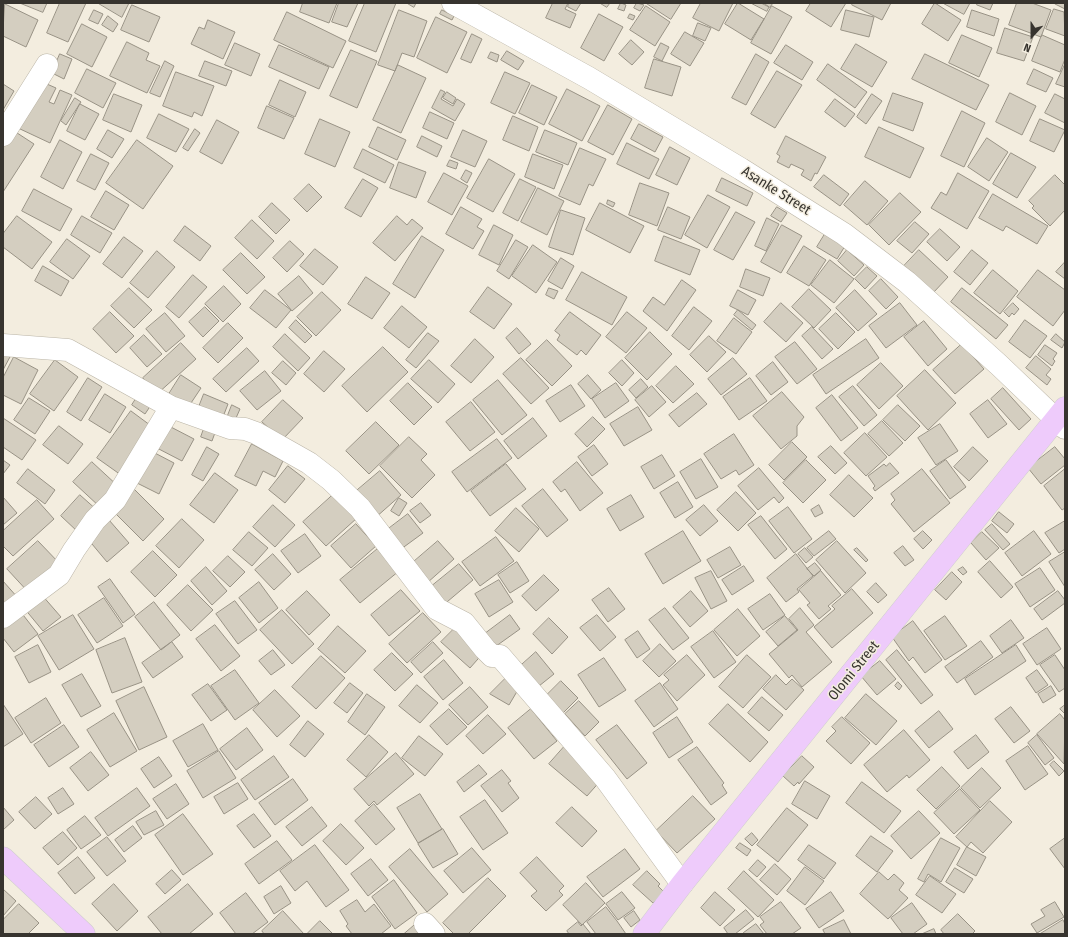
<!DOCTYPE html>
<style>
body{margin:0}
#map{position:relative;width:1068px;height:937px;overflow:hidden;background:#f3eddf;font-family:"Fira Sans Condensed",sans-serif}
canvas{display:block}
.frame{position:absolute;inset:0;border:4px solid #37342f;pointer-events:none}
.north{position:absolute;left:1012px;top:16px;width:40px;height:40px;-webkit-text-stroke:3px #f3eddf;paint-order:stroke;rotate:201deg;font-size:11px;font-weight:700;line-height:16px;text-align:center;color:#37342f}
.north::after{content:'';display:block;margin:auto;width:14px;height:18px;background:#37342f;clip-path:polygon(50% 0,100% 100%,50% 72%,0 100%)}
</style>
<div id="map">
<canvas width="1068" height="937"></canvas>
<div class="frame"></div>
<div class="north">N</div>
</div>
<script>
const ctx = document.querySelector('canvas').getContext('2d');
ctx.lineJoin = 'round';
function paint(path, color) { ctx.fillStyle = color; ctx.fill(path, 'evenodd'); }
function stroke(path, color, width, dash) { ctx.strokeStyle = color; ctx.lineWidth = width; ctx.lineCap = dash ? 'butt' : 'round'; ctx.setLineDash(dash || []); ctx.stroke(path); }
function write(font, color, halo, rows, align = 'center') {
  ctx.font = font + ' "Fira Sans Condensed",sans-serif'; ctx.lineWidth = 3; ctx.setLineDash([]); ctx.textBaseline = 'middle'; ctx.strokeStyle = halo; ctx.fillStyle = color; for (const [text, x, y, turn = 0] of rows) {
    ctx.save(); ctx.translate(x, y); ctx.rotate((+turn || 0) * Math.PI / 180); ctx.textAlign = isNaN(turn) ? turn : align; if (halo) ctx.strokeText(text, 0, 0); ctx.fillText(text, 0, 0); ctx.restore();
  }
}
const building = new Path2D(`
 M20 3H47L43 12Z
 M60 3H86L68 42 47 33Z
 M98 3H129L122 17Z
 M303 3H337L329 23 300 12Z
 M339 3H358L347 27 332 22Z
 M365 3H396L376 52 349 41Z
 M407 3H416L414 7Z
 M553 3H568L565 9 576 14 570 28 546 18Z
 M569 3H581L576 11 568 7Z
 M600 3H610L607 7Z
 M621 3 626 5 624 11 618 9Z
 M637 3 644 5 640 11 634 8Z
 M646 3H681L671 19Z
 M701 3H733L719 31 693 18Z
 M738 3 764 19 751 40 725 24Z
 M751 3H761L769 7 767 11Z
 M764 3H773L770 7Z
 M811 3H846L831 27 806 11Z
 M853 3H891L882 20 852 5Z
 M935 3 961 20 948 41 922 24Z
 M943 3H970L964 14Z
 M977 3H993L990 10 977 5Z
 M1017 3H1032L1051 10 1041 37 1009 25Z
 M1055 3H1065V9L1055 4Z
 M5 4 38 20 26 47 3 36Z
 M132 5 160 17 149 42 121 30Z
 M646 6 670 22 655 46 630 30Z
 M772 6 792 17 771 54 751 43Z
 M1054 9 1064 12 1065 36 1046 29Z
 M94 10 103 14 98 24 89 20Z
 M399 10 427 21 414 57 402 53 395 71 378 65Z
 M442 10 454 16 452 20 440 14Z
 M846 10 874 17 869 37 841 30Z
 M972 10 999 19 994 36 967 27Z
 M287 12 346 41 333 68 274 40Z
 M599 14 623 27 604 61 581 48Z
 M630 14 635 16 633 20 628 18Z
 M108 16 118 24 113 32 102 25Z
 M436 17 467 32 447 73 417 58Z
 M208 20 235 32 223 59 191 44 199 27 204 29Z
 M698 23 711 28 705 41 693 36Z
 M82 24 107 37 92 67 67 54Z
 M1005 28 1033 37 1024 61 997 53Z
 M685 32 704 43 690 66 671 54Z
 M472 34 482 39 471 63 461 59Z
 M962 35 992 48 979 77 949 63Z
 M1042 35 1065 45V59L1060 72 1032 61Z
 M631 40 644 52 632 65 619 54Z
 M127 42 149 53 146 60 160 66 147 93 110 76Z
 M235 43 260 54 251 76 225 65Z
 M661 43 669 47 662 61 654 57Z
 M856 44 887 62 872 87 841 69Z
 M279 45 329 67 319 89 269 67Z
 M786 45 813 62 802 80 774 63Z
 M351 50 377 61 357 108 330 96Z
 M507 51 524 61 518 70 501 60Z
 M491 52 499 55 497 62 488 58Z
 M60 54 72 59 64 79 52 73Z
 M756 54 769 62 746 105 732 98Z
 M925 54 989 85 976 110 912 79Z
 M654 59 681 67 672 96 645 88Z
 M165 61 174 66 160 97 150 93Z
 M205 61 232 71 226 86 199 76Z
 M828 64 867 92 855 108 817 80Z
 M1065 64V87L1056 84Z
 M398 65 426 78 401 133 373 120Z
 M87 69 116 83 103 108 75 93Z
 M1034 69 1053 78 1046 92 1027 84Z
 M777 71 802 85 775 128 751 114Z
 M176 72 214 86 202 116 194 112 192 117 163 106Z
 M505 72 530 83 515 114 491 103Z
 M280 80 306 92 295 117 269 105Z
 M40 81 56 88 49 102 54 104 60 90 72 95 50 143 18 128Z
 M3 84 14 91 3 110Z
 M532 85 557 97 544 125 519 113Z
 M567 89 600 106 582 141 549 124Z
 M441 90 445 92 441 99 453 106 457 99 465 104 455 121 432 108Z
 M447 92 456 98 453 104 443 98Z
 M893 93 923 103 913 131 883 120Z
 M1010 93 1036 106 1022 135 996 122Z
 M114 94 142 105 131 132 103 120Z
 M872 94 882 101 866 124 857 117Z
 M1055 94 1065 99V123L1045 113Z
 M75 98 81 102 66 125 61 121Z
 M835 99 855 114 845 127 825 112Z
 M80 104 99 114 85 140 67 131Z
 M608 105 632 119 613 155 588 142Z
 M267 106 294 118 284 139 258 128Z
 M962 111 985 123 964 167 941 156Z
 M430 112 454 123 447 139 423 128Z
 M159 114 189 129 176 152 147 138Z
 M513 116 538 127 529 151 503 140Z
 M320 119 350 132 335 167 305 154Z
 M1040 119 1065 130 1054 152 1030 141Z
 M217 120 239 132 222 164 200 152Z
 M639 124 663 137 655 152 631 139Z
 M378 127 406 140 397 160 369 147Z
 M879 127 924 148 910 178 865 157Z
 M11 129 34 144 3 192V142Z
 M195 129 200 133 188 151 183 148Z
 M108 130 124 139 112 158 97 149Z
 M463 130 487 141 475 167 451 157Z
 M545 130 577 143 568 165 536 152Z
 M422 136 442 146 437 157 417 147Z
 M786 136 826 157 817 174 815 173 811 181 801 175 804 170 791 164 789 168 777 162 780 156 777 154Z
 M987 138 1008 152 989 181 968 167Z
 M60 140 82 152 63 189 41 177Z
 M137 140 173 166 143 209 106 183Z
 M627 143 659 159 649 179 617 164Z
 M670 147 690 158 677 185 656 175Z
 M580 148 606 159 593 186 589 184 580 205 559 196Z
 M363 149 394 165 385 183 354 168Z
 M1011 153 1036 167 1017 198 993 184Z
 M91 154 109 163 95 190 77 181Z
 M533 154 563 165 554 189 525 177Z
 M489 159 515 174 493 212 467 198Z
 M450 160 458 163 456 169 447 166Z
 M399 162 426 172 416 198 390 188Z
 M466 170 472 173 467 183 461 179Z
 M444 173 468 186 452 215 428 202Z
 M958 173 989 191 967 229 931 208 941 192 946 195Z
 M824 175 849 194 840 206 814 187Z
 M1055 175 1065 185V210L1050 226 1032 208 1034 206 1029 201Z
 M722 178 753 193 747 206 716 191Z
 M363 179 378 188 361 217 345 208Z
 M520 179 536 187 518 221 503 213Z
 M865 181 888 201 867 225 844 205Z
 M640 183 669 193 657 226 629 215Z
 M309 184 322 197 307 212 294 199Z
 M538 188 564 201 547 235 521 222Z
 M34 189 72 209 60 231 22 211Z
 M106 191 129 205 114 230 91 217Z
 M900 193 921 212 889 245 869 225Z
 M993 194 1048 226 1037 244 1006 226 1003 231 979 218Z
 M708 195 730 207 707 248 685 235Z
 M608 200 615 203 613 207 607 204Z
 M272 203 290 220 276 234 259 217Z
 M600 203 644 226 630 253 586 230Z
 M461 207 482 219 477 227 484 231 473 249 446 234Z
 M668 207 690 217 681 239 658 230Z
 M777 207 787 213 781 222 771 216Z
 M561 210 585 218 573 255 549 247Z
 M736 212 755 222 733 260 714 250Z
 M17 216 52 242 32 269 3 247V234Z
 M82 216 112 233 100 253 71 235Z
 M397 216 407 225 412 219 423 228 395 261 373 243Z
 M767 218 779 224 766 251 755 246Z
 M252 220 274 241 257 259 235 238Z
 M915 222 929 234 912 253 897 241Z
 M494 225 513 235 499 265 479 255Z
 M782 225 802 236 781 273 761 262Z
 M185 226 211 246 200 261 174 241Z
 M940 229 960 247 947 261 927 242Z
 M825 234 845 246 837 259 817 247Z
 M422 236 444 250 415 298 393 284Z
 M664 236 700 250 690 275 655 261Z
 M124 237 143 251 122 278 103 264Z
 M67 239 90 256 73 279 50 262Z
 M516 240 528 247 509 279 497 271Z
 M290 241 304 254 287 272 273 258Z
 M533 245 557 262 536 293 512 276Z
 M804 246 826 260 809 286 787 273Z
 M315 249 338 267 323 285 300 266Z
 M847 250 864 265 854 276 838 261Z
 M919 250 948 277 933 293 904 266Z
 M972 250 988 263 970 285 954 272Z
 M157 251 175 267 148 298 130 283Z
 M241 253 265 277 247 294 223 270Z
 M561 258 574 266 562 289 548 281Z
 M830 260 854 279 834 303 811 285Z
 M1065 262V279L1056 272Z
 M43 266 69 281 61 296 35 281Z
 M867 267 877 276 865 289 855 279Z
 M746 269 770 278 763 296 740 287Z
 M993 270 1018 291 1000 314 974 293Z
 M1038 270 1065 290V310L1053 326 1017 297Z
 M582 272 627 297 612 325 566 300Z
 M193 275 207 287 179 318 166 307Z
 M299 276 313 293 292 311 278 294Z
 M366 277 390 293 372 319 348 304Z
 M881 279 898 297 886 309 869 291Z
 M682 280 696 290 667 331 643 311 653 297 664 305Z
 M224 286 241 304 223 322 205 304Z
 M488 287 512 304 494 329 470 312Z
 M129 288 152 310 134 328 111 306Z
 M549 288 558 291 554 299 546 295Z
 M962 288 1008 325 996 339 951 302Z
 M809 289 831 310 814 328 792 307Z
 M265 290 291 310 276 328 250 308Z
 M738 290 756 300 748 315 730 306Z
 M855 290 877 314 858 331 836 308Z
 M322 292 341 310 316 336 297 317Z
 M781 303 803 323 786 342 764 322Z
 M900 303 917 325 886 348 869 326Z
 M1013 303 1019 309 1014 315 1012 313 1009 317 1004 312Z
 M402 306 427 327 409 348 384 328Z
 M205 307 219 321 203 337 189 322Z
 M694 307 712 321 689 350 672 336Z
 M738 310 756 325 752 330 734 315Z
 M110 312 134 336 116 353 93 329Z
 M570 312 601 335 586 355 581 350 577 355 557 340 560 335 555 331Z
 M627 312 647 328 626 353 606 337Z
 M165 313 185 336 166 352 146 329Z
 M836 313 855 332 838 349 819 329Z
 M734 318 752 332 736 354 717 341Z
 M296 320 312 336 305 343 289 328Z
 M1025 320 1047 336 1030 358 1009 342Z
 M924 321 947 349 928 366 904 337Z
 M228 323 243 338 218 363 203 348Z
 M812 327 833 349 822 359 802 336Z
 M517 328 531 344 519 354 506 338Z
 M650 332 672 354 647 380 625 358Z
 M428 333 439 341 416 368 406 360Z
 M285 334 310 358 298 371 273 347Z
 M1056 334 1065 342 1062 348 1051 340Z
 M144 335 162 354 147 367 130 348Z
 M709 336 726 352 707 372 690 355Z
 M475 339 494 357 471 383 451 366Z
 M866 339 879 358 826 394 813 375Z
 M547 340 572 366 552 386 526 360Z
 M795 342 817 369 797 384 775 357Z
 M181 343 196 359 157 394 143 378Z
 M962 344 984 369 955 394 933 370Z
 M1045 345 1057 353 1053 359 1055 361 1052 366 1038 355Z
 M383 347 408 372 367 412 342 386Z
 M247 348 259 361 226 392 213 379Z
 M3 350 11 355 3 370Z
 M324 351 345 369 324 392 304 374Z
 M1036 356 1051 369 1046 375 1051 379 1047 385 1026 368Z
 M14 357 38 370 21 404 3 395V378Z
 M521 358 549 388 531 404 503 374Z
 M733 358 747 374 721 395 708 379Z
 M55 360 78 377 54 411 30 394Z
 M429 360 455 384 438 403 411 379Z
 M622 360 634 373 622 386 609 373Z
 M283 361 296 373 286 385 272 373Z
 M773 362 788 382 771 395 756 376Z
 M881 363 903 386 879 409 857 385Z
 M676 366 694 384 673 403 656 386Z
 M925 370 956 403 928 430 897 396Z
 M265 371 281 391 257 410 240 391Z
 M181 375 201 388 189 406 169 394Z
 M588 375 601 390 591 399 578 384Z
 M88 378 102 387 81 421 67 412Z
 M750 378 767 401 739 420 723 397Z
 M641 379 648 387 636 398 629 390Z
 M498 380 527 415 502 435 473 400Z
 M408 383 432 407 414 425 390 401Z
 M616 383 629 401 605 418 592 399Z
 M571 385 585 406 560 422 546 401Z
 M652 386 666 402 649 417 635 400Z
 M853 386 877 415 864 426 839 397Z
 M1003 388 1031 419 1019 430 991 399Z
 M782 392 804 417 797 426V436L781 449 753 416Z
 M697 393 707 404 679 427 669 415Z
 M105 394 126 407 110 433 89 420Z
 M139 394 153 402 145 414 132 405Z
 M204 394 228 404 221 422 197 412Z
 M832 395 858 428 841 441 816 408Z
 M29 398 50 411 35 434 14 420Z
 M283 400 303 418 282 440 262 422Z
 M988 400 1007 424 988 438 970 414Z
 M471 402 495 432 470 451 446 422Z
 M232 405 240 409 232 427 225 423Z
 M898 405 920 426 905 441 883 420Z
 M638 407 652 430 624 446 610 424Z
 M131 411 154 428 121 475 97 458Z
 M593 417 605 429 587 447 575 434Z
 M3 418 36 440 22 460 3 447Z
 M533 418 547 436 518 459 504 441Z
 M882 421 903 443 889 456 868 434Z
 M376 422 399 445 369 474 346 451Z
 M940 424 958 451 936 465 918 438Z
 M167 425 194 439 182 461 155 447Z
 M59 426 83 444 68 464 43 445Z
 M205 426 216 430 212 441 201 437Z
 M865 433 887 457 866 476 844 453Z
 M734 434 754 465 739 475 736 470 721 479 704 454Z
 M409 437 427 454 421 460 435 475 412 498 380 466Z
 M497 439 512 458 467 492 452 472Z
 M792 442 807 457 784 480 769 465Z
 M252 444 283 461 275 477 263 471 256 486 235 476Z
 M594 445 608 464 592 476 578 457Z
 M831 446 847 463 835 474 818 457Z
 M207 447 219 454 203 481 192 475Z
 M973 447 988 461 969 481 954 467Z
 M1055 447 1065 459V465L1041 484 1028 468Z
 M151 451 174 463 159 494 135 482Z
 M662 455 675 476 654 489 641 467Z
 M701 459 718 487 696 499 680 472Z
 M3 460 10 465 3 474Z
 M806 460 826 480 803 503 783 483Z
 M946 460 966 487 950 499 930 471Z
 M92 462 119 487 100 507 73 482Z
 M577 462 603 493 580 511 565 489 561 492 553 482Z
 M890 463 899 473 875 491 873 488 875 486 868 476 884 464 886 466Z
 M506 464 526 489 490 516 471 491Z
 M288 466 305 479 285 503 269 490Z
 M759 468 784 498 779 503 774 497 758 510 738 486Z
 M28 469 55 490 45 504 17 483Z
 M922 469 950 503 914 532 891 504 895 500 891 494Z
 M1065 469V508L1062 510 1044 486Z
 M380 471 401 495 375 518 354 493Z
 M215 473 238 490 214 523 190 505Z
 M849 475 873 498 854 517 830 495Z
 M678 482 693 507 675 518 660 493Z
 M132 487 164 519 143 541 110 508Z
 M543 489 568 520 547 537 522 506Z
 M736 492 756 513 738 531 717 510Z
 M334 494 357 518 326 546 303 522Z
 M80 495 98 511 78 532 61 516Z
 M631 495 644 517 620 531 607 509Z
 M3 497 17 513 3 525Z
 M399 498 407 503 399 516 391 511Z
 M37 500 54 519 13 556 3 546V531Z
 M421 503 431 515 420 523 410 511Z
 M273 505 295 525 275 547 253 527Z
 M704 505 718 521 700 536 686 520Z
 M819 505 823 513 815 517 811 510Z
 M788 507 812 539 794 553 769 521Z
 M516 508 539 529 519 552 495 531Z
 M999 512 1014 524 1007 533 992 521Z
 M408 514 423 533 397 552 383 533Z
 M761 516 787 549 775 559 748 525Z
 M182 519 204 540 179 568 156 546Z
 M109 520 129 543 107 562 87 538Z
 M1065 521V549L1059 553 1045 533Z
 M356 524 376 546 351 568 331 546Z
 M992 524 1010 544 1003 550 985 530Z
 M683 531 701 561 663 584 645 554Z
 M829 531 836 539 814 556 807 548Z
 M923 531 932 540 923 549 914 539Z
 M1034 531 1051 554 1022 576 1005 553Z
 M249 532 268 548 252 566 233 550Z
 M982 532 999 548 986 560 971 543Z
 M305 534 321 556 298 573 281 551Z
 M496 537 514 561 480 586 462 562Z
 M38 541 61 565 30 594 7 569Z
 M438 541 454 559 427 583 410 565Z
 M837 541 866 573 845 593 816 560Z
 M903 546 914 560 905 566 894 553Z
 M380 547 399 571 360 603 340 580Z
 M730 547 741 565 718 578 707 560Z
 M805 548 813 557 806 563 798 554Z
 M857 548 868 560 866 562 854 550Z
 M153 551 177 575 155 597 131 572Z
 M1065 552V587L1049 562Z
 M273 554 291 574 274 590 255 570Z
 M796 554 813 576 797 589 799 592 786 602 767 578Z
 M228 556 245 572 230 587 213 571Z
 M990 561 1013 587 1001 598 978 572Z
 M517 562 529 581 510 593 498 575Z
 M815 563 821 570 814 576 807 569Z
 M459 564 473 580 441 607 427 590Z
 M744 566 754 581 732 595 722 580Z
 M206 567 227 591 212 605 191 581Z
 M963 567 967 572 963 575 958 570Z
 M1040 568 1055 590 1030 607 1015 584Z
 M711 571 727 601 711 609 695 578Z
 M821 571 841 595 828 606 831 609 819 619 807 605 810 603 799 590Z
 M952 572 962 582 946 600 935 590Z
 M544 575 559 590 536 611 522 596Z
 M110 579 135 614 123 623 98 587Z
 M499 580 513 602 489 617 475 594Z
 M3 581 18 598 3 612Z
 M259 582 278 608 259 623 239 598Z
 M876 583 887 595 878 603 867 592Z
 M188 585 213 610 191 631 167 605Z
 M609 588 625 609 608 622 592 600Z
 M852 589 873 613 832 648 814 627 835 609 832 606Z
 M401 590 420 611 389 636 371 615Z
 M307 591 330 615 309 635 286 610Z
 M691 591 708 611 690 627 673 607Z
 M1058 591 1065 600V603L1042 620 1034 609Z
 M41 594 61 617 43 631 24 608Z
 M770 594 785 615 763 630 748 609Z
 M104 598 123 626 97 643 78 615Z
 M235 601 257 630 238 644 216 614Z
 M154 602 180 635 161 650 135 617Z
 M665 608 689 638 673 650 649 620Z
 M800 608 814 625 806 632 832 662 802 687 792 675 789 678 769 654 798 630 789 619Z
 M738 609 760 636 737 656 714 630Z
 M282 610 314 644 292 664 260 630Z
 M20 611 38 634 14 652 3 638V624Z
 M423 613 441 632 407 663 389 644Z
 M73 615 94 649 59 670 38 636Z
 M510 615 520 629 492 649 482 636Z
 M597 615 616 637 600 651 580 628Z
 M785 616 797 630 778 646 766 632Z
 M945 616 967 646 945 660 924 631Z
 M549 618 568 637 552 654 533 634Z
 M1011 620 1024 638 1002 653 990 636Z
 M913 621 942 660 925 673 913 657 909 661 892 637Z
 M215 625 240 656 221 671 196 639Z
 M338 626 366 651 345 673 318 649Z
 M457 626 485 651 470 668 441 642Z
 M1047 628 1061 649 1037 665 1023 644Z
 M638 631 650 649 637 658 625 640Z
 M713 631 736 662 714 678 691 647Z
 M125 638 142 682 112 693 96 650Z
 M981 641 993 657 957 683 945 667Z
 M172 642 183 657 153 678 142 663Z
 M433 642 443 653 421 673 411 662Z
 M660 644 676 661 659 677 643 661Z
 M38 645 51 672 29 683 15 657Z
 M1016 645 1026 661 975 695 965 679Z
 M273 650 285 665 271 675 259 661Z
 M897 650 933 695 921 704 886 660Z
 M536 652 554 674 534 690 517 669Z
 M392 653 413 674 395 691 374 670Z
 M687 655 705 675 677 701 663 685 669 680 664 675Z
 M747 655 771 677 743 708 719 687Z
 M1055 655 1065 670V688L1059 692 1040 665Z
 M321 656 345 678 316 709 292 687Z
 M604 658 626 690 599 707 578 675Z
 M444 660 463 683 443 700 424 677Z
 M880 661 896 679 877 695 861 676Z
 M235 670 259 703 235 720 211 686Z
 M1037 670 1048 685 1036 693 1026 678Z
 M512 672 522 683 509 705 490 694Z
 M82 674 101 706 81 717 62 685Z
 M776 675 786 685 792 679 804 690 786 710 763 689Z
 M561 681 578 698 561 715 544 698Z
 M898 682 902 686 899 690 895 686Z
 M350 683 363 693 347 713 334 703Z
 M660 683 678 709 654 727 635 701Z
 M208 684 227 710 211 721 192 695Z
 M417 685 438 703 420 723 399 706Z
 M1051 686 1056 695 1043 703 1038 694Z
 M144 687 167 737 139 750 116 701Z
 M470 687 488 707 468 725 449 705Z
 M275 690 300 716 277 737 253 710Z
 M367 694 385 707 365 735 348 722Z
 M866 694 897 721 876 745 845 718Z
 M762 697 783 715 769 731 748 713Z
 M46 698 61 723 31 743 15 718Z
 M579 701 599 722 585 736 565 714Z
 M3 704 23 734 3 747Z
 M728 704 768 742 750 762 709 724Z
 M1065 705V714L1060 709Z
 M1011 707 1030 731 1014 743 995 719Z
 M449 709 467 727 447 745 430 726Z
 M531 709 557 741 534 759 508 728Z
 M939 711 953 729 929 748 915 731Z
 M114 713 137 751 110 767 87 730Z
 M1060 714 1065 720 1064 764 1037 734Z
 M488 715 506 734 483 754 466 736Z
 M677 717 693 742 669 758 653 733Z
 M842 717 870 743 851 764 826 741 836 731 832 727Z
 M308 721 324 734 305 757 290 745Z
 M203 724 218 750 188 767 173 741Z
 M64 725 79 747 49 767 34 745Z
 M617 725 647 763 627 779 596 740Z
 M247 728 263 750 236 770 220 749Z
 M904 730 930 760 909 778 907 775 887 792 864 765Z
 M369 735 388 752 366 777 347 760Z
 M976 735 989 752 968 769 954 752Z
 M1037 735 1054 758 1045 765 1028 743Z
 M419 736 443 754 425 776 402 758Z
 M1028 746 1048 774 1025 790 1006 761Z
 M564 747 602 779 587 796 549 764Z
 M697 747 724 783 722 785 727 793 711 805 678 760Z
 M219 751 236 778 203 798 187 771Z
 M91 752 109 775 88 791 70 768Z
 M396 753 414 774 377 805 374 801 369 806 354 789Z
 M274 756 289 777 255 800 241 780Z
 M802 756 814 767 799 784 798 782 794 786 783 776Z
 M159 757 172 776 154 788 141 769Z
 M1054 761 1064 771 1059 776 1050 765Z
 M479 765 487 774 464 792 457 782Z
 M942 767 960 786 936 809 917 790Z
 M982 768 1001 788 980 808 961 788Z
 M502 770 511 781 508 783 519 798 502 812 481 786Z
 M293 779 308 800 275 825 259 803Z
 M805 781 830 796 817 819 792 804Z
 M862 782 901 811 884 833 846 803Z
 M238 783 248 799 224 814 214 797Z
 M176 784 189 804 167 819 153 799Z
 M63 788 74 804 58 814 48 798Z
 M137 788 150 806 108 836 95 818Z
 M960 789 980 810 954 834 934 813Z
 M420 794 442 829 418 843 397 808Z
 M693 796 715 819 677 853 656 831Z
 M36 797 52 814 35 829 19 812Z
 M485 800 508 833 483 850 460 817Z
 M990 801 1012 822 983 853 971 842 967 847 956 837Z
 M374 804 395 829 376 845 355 821Z
 M3 807 14 820 3 830Z
 M312 807 327 826 302 846 286 827Z
 M572 807 597 831 582 847 556 823Z
 M787 808 808 825 778 862 757 845Z
 M156 811 164 825 144 835 136 822Z
 M919 811 940 833 911 859 891 836Z
 M183 814 213 854 183 875 155 835Z
 M254 814 271 836 254 848 237 826Z
 M85 816 101 835 81 849 67 830Z
 M341 824 364 848 346 865 323 841Z
 M133 826 142 838 124 852 115 840Z
 M443 829 458 854 433 868 418 844Z
 M63 832 77 848 58 865 43 848Z
 M752 833 758 840 752 846 745 839Z
 M871 836 893 851 877 872 856 856Z
 M107 837 126 861 107 876 87 852Z
 M941 838 960 848 941 882 928 874 924 882 918 879Z
 M1065 838V869L1050 849Z
 M277 841 292 860 259 884 245 864Z
 M740 843 751 850 747 856 736 848Z
 M315 845 349 890 326 907 307 881 295 891 280 871Z
 M809 845 836 863 824 879 798 860Z
 M967 847 986 857 976 876 957 865Z
 M472 848 491 870 463 893 444 871Z
 M410 849 448 894 427 912 389 867Z
 M625 849 640 869 603 897 587 877Z
 M78 857 95 878 75 894 58 873Z
 M537 857 564 886 559 891 563 895 546 911 531 896 537 891 520 873Z
 M371 859 388 880 368 896 351 874Z
 M758 860 766 867 757 877 749 870Z
 M775 864 791 879 777 895 760 880Z
 M805 867 824 881 805 905 787 891Z
 M955 868 973 879 964 893 946 882Z
 M172 870 181 880 165 894 156 884Z
 M647 871 660 884 658 886 664 892 653 903 633 885Z
 M744 871 774 900 758 917 728 889Z
 M879 872 888 880 894 874 904 883 899 890 908 898 888 919 860 894Z
 M930 876 956 894 942 913 916 895Z
 M488 878 506 896 468 934H454L443 923Z
 M394 880 417 913 395 929 372 897Z
 M586 883 605 903 582 925 563 905Z
 M114 884 138 911 117 931 92 904Z
 M188 884 213 914 189 934H162L148 917Z
 M281 886 291 903 274 914 264 897Z
 M3 889 16 901 3 916Z
 M622 892 635 908 618 920 606 904Z
 M715 892 735 910 720 926 701 908Z
 M831 892 844 911 819 928 806 909Z
 M246 893 268 922 252 934H236L220 913Z
 M357 900 365 912 374 904 391 926 381 934H352L346 926 348 924 340 911Z
 M781 902 801 928 792 934H767L760 925 764 922 760 917Z
 M1055 902 1064 917 1037 933 1031 924 1045 916 1041 910Z
 M912 903 927 924 913 934H903L891 918Z
 M19 904 39 923 28 934H3V920Z
 M606 907 617 921 626 934H596L587 922Z
 M746 910 754 919 735 934H728L724 928Z
 M283 911 304 934H264L262 931Z
 M634 911 640 920 631 927 624 918Z
 M958 914 975 931 972 934H944L941 930Z
 M844 920 851 934H825L823 930Z
 M1063 920 1065 924V934H1040Z
 M320 921 333 934H307Z
 M578 922 581 926 583 924 591 934H569L567 931Z
 M417 923 426 934H404Z
 M756 924 764 934H742L743 933Z
 M934 929 936 934H922Z`);
paint(building, '#d4cec0');
stroke(building, '#989285', 1);
const minor = new Path2D(`
 M453 3 589 78 741 169 844 234 907 282 999 365 1065 428
 M3 135 47 65
 M3 345 68 350 171 407 230 428 245 429 256 433 309 463 331 480 360 508 437 609 464 623 485 649 492 656H500L605 778 682 884
 M3 617 59 575 74 550 95 520 115 500 171 407
 M425 924 434 934`);
const major = new Path2D(`
 M3 858 84 934
 M644 934 682 884 1065 408`);
stroke(minor, '#bab4a6', 23);
stroke(major, '#cfcecd', 23);
stroke(minor, '#fff', 22);
stroke(major, '#eecbfb', 22);
write('14px', '#37342f', '#f3eddf', [
 ["Asanke Street",776,191,32],
 ["Olomi Street",854,671,-51]
]);
</script>
